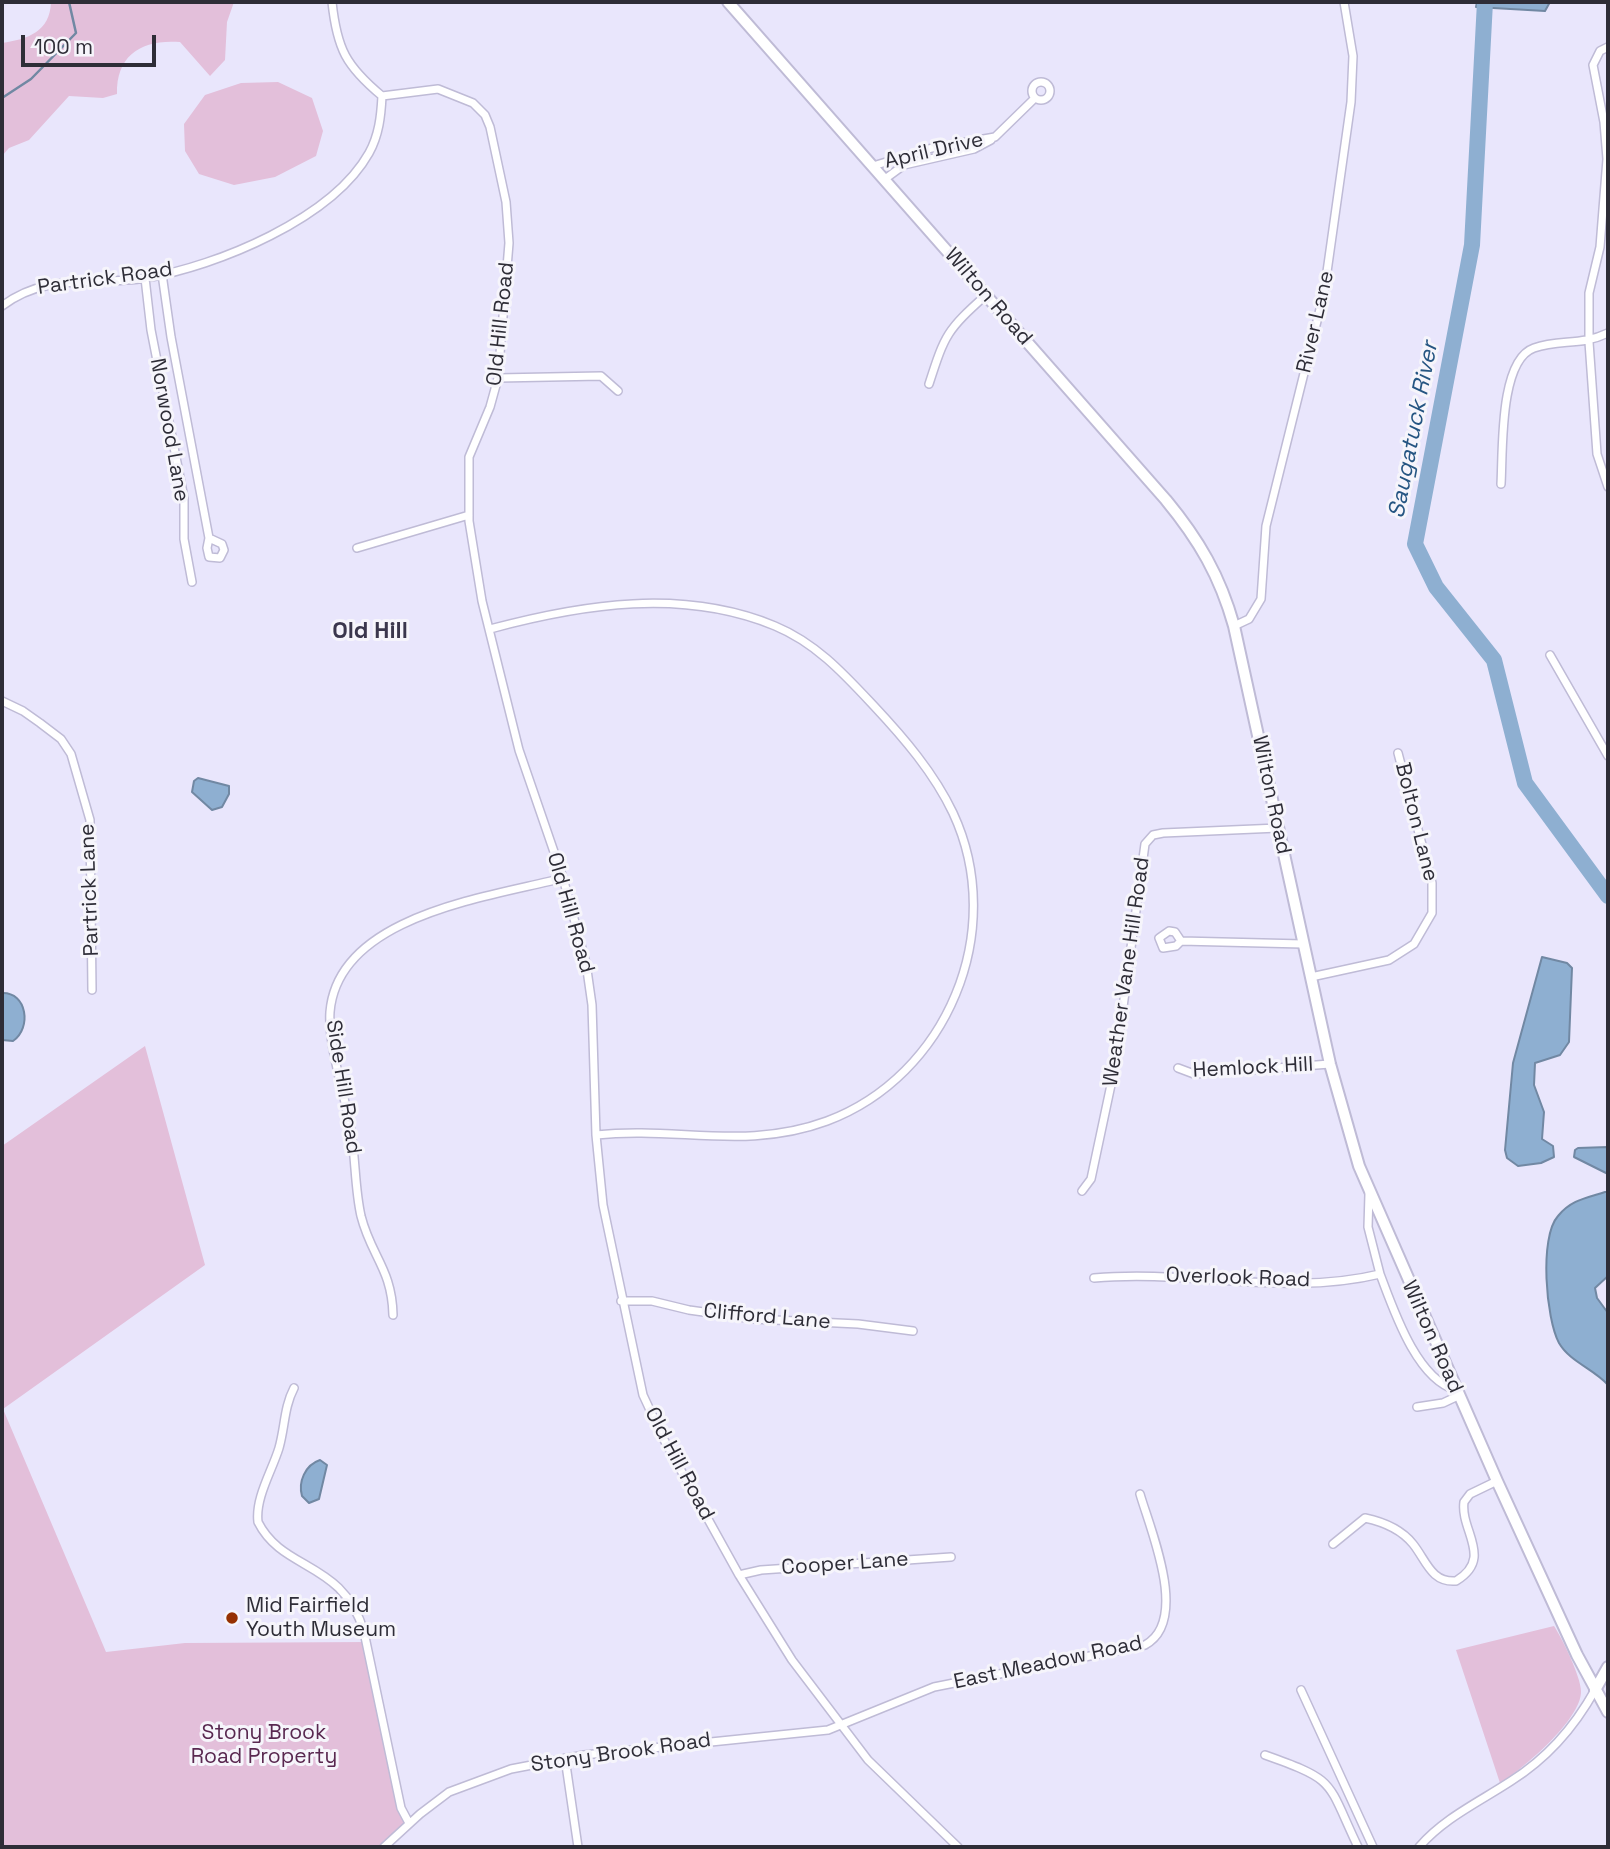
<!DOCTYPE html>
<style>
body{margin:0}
#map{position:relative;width:1610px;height:1849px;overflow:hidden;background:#e9e6fc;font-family:"Space Grotesk",sans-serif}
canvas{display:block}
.frame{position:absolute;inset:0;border:4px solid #2e2d37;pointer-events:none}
.scale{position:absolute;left:21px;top:35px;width:135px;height:32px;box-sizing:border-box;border:4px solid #2e2d37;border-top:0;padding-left:9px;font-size:21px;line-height:24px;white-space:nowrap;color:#2e2d37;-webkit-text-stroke:5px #f6f5fb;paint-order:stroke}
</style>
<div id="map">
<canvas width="1610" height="1849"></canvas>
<div class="frame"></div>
<div class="scale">100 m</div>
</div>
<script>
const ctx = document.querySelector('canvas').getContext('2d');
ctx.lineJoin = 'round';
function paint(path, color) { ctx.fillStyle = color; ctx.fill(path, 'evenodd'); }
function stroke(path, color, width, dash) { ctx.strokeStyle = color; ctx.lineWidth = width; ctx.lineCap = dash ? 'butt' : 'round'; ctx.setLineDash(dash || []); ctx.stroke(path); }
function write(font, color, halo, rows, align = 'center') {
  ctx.font = font + ' "Space Grotesk",sans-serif'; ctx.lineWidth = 6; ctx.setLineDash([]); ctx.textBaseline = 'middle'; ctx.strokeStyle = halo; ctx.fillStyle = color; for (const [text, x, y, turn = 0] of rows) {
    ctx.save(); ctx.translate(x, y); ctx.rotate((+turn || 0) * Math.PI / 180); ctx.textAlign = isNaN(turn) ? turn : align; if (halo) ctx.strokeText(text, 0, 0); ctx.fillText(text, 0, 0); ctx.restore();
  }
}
paint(new Path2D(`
 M51 2H234L227 22 225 60 210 76 180 42C143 39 116 54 117 94L103 98 69 96 29 140 9 148 2 156V43C28 39 50 32 51 2Z
 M278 82 312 98 323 131 316 156 275 177 234 185 199 174 185 151 184 124 205 95 241 83Z
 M145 1046 205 1265 3 1409 106 1652 185 1643 367 1642 406 1825 384 1847H2V1146Z
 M1554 1626C1562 1638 1581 1677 1581 1691 1582 1719 1522 1770 1500 1783L1456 1650Z`), '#e3bfda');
const water = new Path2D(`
 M1477 2H1550L1545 11 1476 7Z
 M198 778 229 786V794L222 807 212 810 192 792 194 781Z
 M1542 957 1567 963 1572 968 1569 1042 1560 1055 1535 1063 1534 1085 1544 1112 1542 1139 1553 1146 1554 1157 1541 1163 1518 1166 1507 1158 1505 1150 1513 1063Z
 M2 993C27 992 32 1028 13 1041L2 1040Z
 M1608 1147V1174L1574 1157 1575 1150 1578 1148Z
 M1605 1192H1608V1276L1595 1288 1597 1298 1608 1313V1385C1594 1369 1570 1362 1559 1343 1546 1319 1539 1237 1558 1216 1571 1200 1586 1198 1605 1192Z
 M320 1460 327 1465 319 1499 309 1503 302 1496C298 1482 305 1465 320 1460Z`);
paint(water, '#8eafd1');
stroke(water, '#7188a3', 2);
stroke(new Path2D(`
 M2 98 31 79 76 33 69 2`), '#7188a3', 2.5);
stroke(new Path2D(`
 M1485 2 1472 245 1415 544 1436 587 1494 660 1525 783 1608 896`), '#8eafd1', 16);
const street = new Path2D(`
 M332 2C337 49 346 66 382 96L438 89 473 103 485 115 490 127 506 202 509 243 498 378 490 407 469 457V521L482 601 519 750 563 878 586 963 592 1005 596 1135 603 1205 643 1395 663 1438 739 1575 792 1660 868 1760 958 1847
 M1608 47 1600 51 1593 65 1604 122 1607 159 1600 247 1589 293V342L1597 454 1608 487
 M1032 91a9 9 0 1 1 18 0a9 9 0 1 1-18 0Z
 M873 166 932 148 995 137 1035 98
 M885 179 904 165 974 149 991 140
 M162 274 171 337 209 538 207 548 209 557 220 558 224 550 222 544 209 538
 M145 278 151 330 184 498V539L192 582
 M2 306C47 272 94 286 146 278 217 266 332 219 369 153 379 135 381 116 382 96
 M498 378 601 376 618 391
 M929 384C945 334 947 330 986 295
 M1501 484C1503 452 1499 360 1534 348 1560 339 1581 346 1608 333
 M357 548 469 515
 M1234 626 1249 619 1261 599 1266 526 1324 293 1351 102 1353 56 1344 2
 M490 629C583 604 683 588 775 626 816 643 844 674 874 706 904 738 934 773 953 813 1008 931 947 1076 827 1121 746 1151 677 1126 596 1135
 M1550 655 1608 756
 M2 701 23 711 40 723 61 739 71 754 90 820 92 990
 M1181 941 1175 932 1169 931 1159 938 1163 948 1176 946 1181 941 1303 944
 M1311 977 1389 960 1414 944 1432 913V883L1398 753
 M1178 1068 1194 1074 1330 1064
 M1082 1191 1091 1179 1115 1066 1145 844 1153 835 1163 833 1278 828
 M1380 1274C1393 1308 1416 1379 1456 1390
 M1094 1278C1189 1269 1286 1297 1380 1274L1368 1227 1369 1194
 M621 1301H652L689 1310 754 1319 858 1324 913 1331
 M393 1315C392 1269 371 1256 361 1216 354 1185 356 1152 349 1121 343 1089 328 1043 330 1012 338 915 490 897 563 878
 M294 1388C284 1407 285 1427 279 1448 272 1471 255 1498 258 1522 283 1572 343 1560 364 1632L401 1808 409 1823
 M1417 1407 1443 1403 1458 1396
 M1333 1544 1365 1518C1384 1522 1401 1529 1413 1544 1426 1560 1431 1583 1456 1581 1494 1558 1460 1531 1464 1502L1470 1494 1497 1481
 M739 1575 761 1570 951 1557
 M1301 1690 1373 1847
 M1265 1755C1338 1781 1326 1780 1358 1847
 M565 1758 578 1847
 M384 1847 420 1814 449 1792 511 1769 584 1755 828 1730 934 1687 1145 1645C1190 1621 1150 1529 1140 1494
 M1419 1847C1444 1818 1479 1802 1511 1781 1546 1759 1575 1726 1595 1690`);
const secondary = new Path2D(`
 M728 2 1166 500C1199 540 1220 576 1234 626L1330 1064 1359 1166 1497 1481 1577 1655 1608 1712
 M1595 1690 1608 1667`);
stroke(street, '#bfbbd6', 10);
stroke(secondary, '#bfbbd6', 14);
stroke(street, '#fff', 7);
stroke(secondary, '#fff', 10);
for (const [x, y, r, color] of [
 [232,1618,7,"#963102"]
]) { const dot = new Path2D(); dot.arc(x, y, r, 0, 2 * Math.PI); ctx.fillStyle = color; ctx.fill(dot); stroke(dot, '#f6f5fb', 2.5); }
write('21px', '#2e2d37', '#f6f5fb', [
 ["April Drive",934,151,-13],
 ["Partrick Road",105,279,-8],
 ["Wilton Road",988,297,49],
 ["River Lane",1316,322,-77],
 ["Old Hill Road",501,324,-84],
 ["Norwood Lane",169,430,80],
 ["Wilton Road",1271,795,78],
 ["Bolton Lane",1416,822,76],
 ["Partrick Lane",90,890,-92],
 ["Old Hill Road",570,913,74],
 ["Weather Vane Hill Road",1127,972,-82],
 ["Hemlock Hill",1253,1068,-3],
 ["Side Hill Road",343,1087,81],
 ["Overlook Road",1238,1278,2],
 ["Clifford Lane",767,1317,5],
 ["Wilton Road",1432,1337,66],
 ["Old Hill Road",679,1464,62],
 ["Cooper Lane",845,1564,-4],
 ["East Meadow Road",1048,1663,-12],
 ["Stony Brook Road",621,1753,-8]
]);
write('21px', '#2e2d37', '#f6f5fb', [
 ["Mid Fairfield",246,1606],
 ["Youth Museum",246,1630]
], 'left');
write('21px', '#592850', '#f6f5fb', [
 ["Stony Brook",264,1733],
 ["Road Property",264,1757]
]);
write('italic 23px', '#255582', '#f6f5fb', [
 ["Saugatuck River",1414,430,-79]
]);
write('bold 23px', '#3b374d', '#f6f5fb', [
 ["Old Hill",370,632]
]);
</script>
